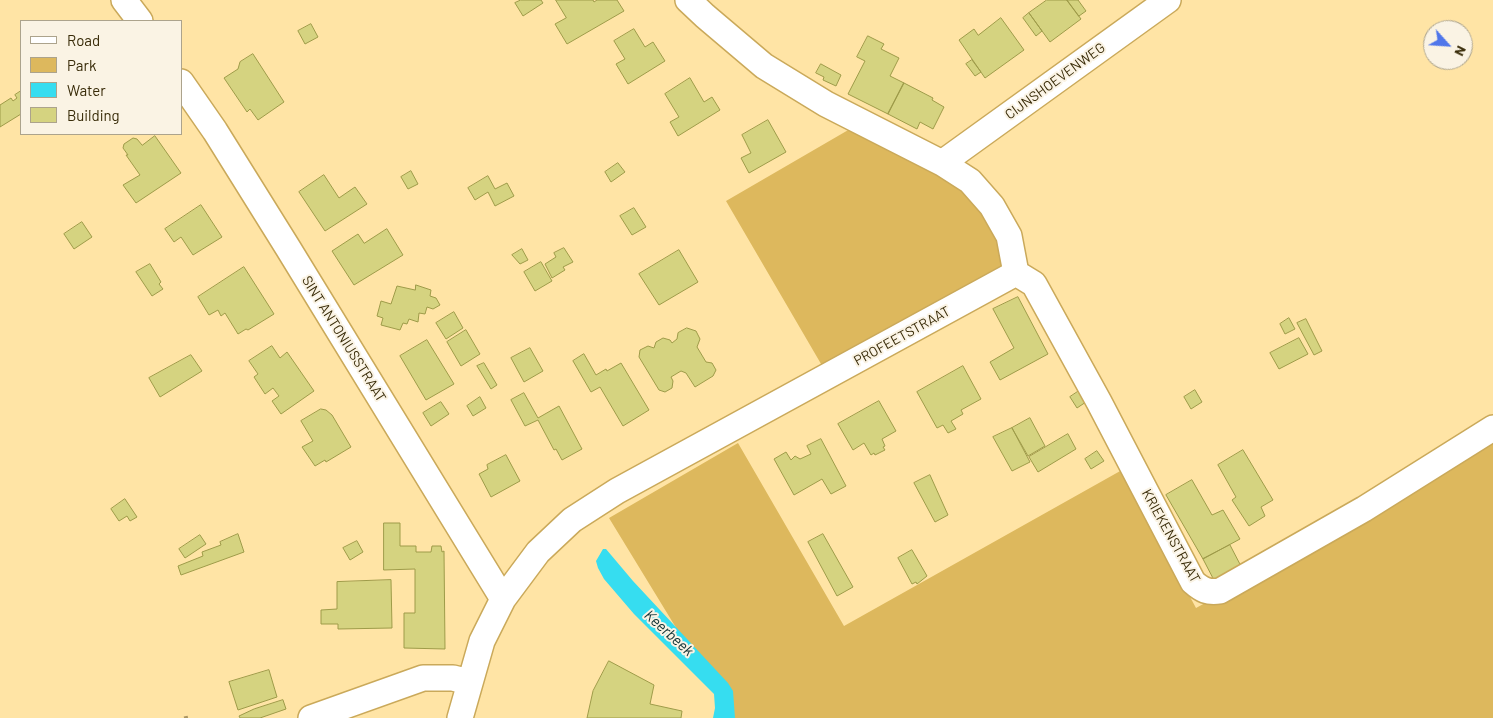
<!DOCTYPE html>
<style>
body{margin:0}
#map{position:relative;width:1493px;height:718px;overflow:hidden;background:#ffe4a5;font-family:Barlow,sans-serif}
canvas{display:block}
.legend{position:absolute;left:20px;top:20px;width:162px;height:115px;box-sizing:border-box;background:#faf3e4;border:1px solid #aca38c;margin:0;padding:6px 9px;list-style:none;font-size:15px;color:#382b08}
.legend li{display:flex;align-items:center;gap:10px;height:25px}
.legend b{width:25px;border:1px solid #aca38c}
.north{position:absolute;left:1423px;top:20px;width:50px;height:50px;box-sizing:border-box;background:#faf3e4;border:1px solid #aca38c;border-radius:50%;rotate:116deg;font-size:14px;font-weight:700;line-height:20px;text-align:center;color:#382b08}
.north::after{content:'';display:block;margin:auto;width:18px;height:22px;background:#5076ea;clip-path:polygon(50% 0,100% 100%,50% 72%,0 100%)}
</style>
<div id="map">
<canvas width="1493" height="718"></canvas>
<ul class="legend">
<li><b style="height:6px;background:#fff"></b>Road</li>
<li><b style="height:14px;background:#ddb85d"></b>Park</li>
<li><b style="height:14px;background:#36ddf0"></b>Water</li>
<li><b style="height:14px;background:#d5d380"></b>Building</li>
</ul>
<div class="north">N</div>
</div>
<script>
const ctx = document.querySelector('canvas').getContext('2d');
ctx.lineJoin = 'round';
function paint(path, color) { ctx.fillStyle = color; ctx.fill(path, 'evenodd'); }
function stroke(path, color, width, dash) { ctx.strokeStyle = color; ctx.lineWidth = width; ctx.lineCap = dash ? 'butt' : 'round'; ctx.setLineDash(dash || []); ctx.stroke(path); }
function write(font, color, halo, rows, align = 'center') {
  ctx.font = font + ' Barlow,sans-serif'; ctx.lineWidth = 4; ctx.setLineDash([]); ctx.textBaseline = 'middle'; ctx.strokeStyle = halo; ctx.fillStyle = color; for (const [text, x, y, turn = 0] of rows) {
    ctx.save(); ctx.translate(x, y); ctx.rotate((+turn || 0) * Math.PI / 180); ctx.textAlign = isNaN(turn) ? turn : align; if (halo) ctx.strokeText(text, 0, 0); ctx.fillText(text, 0, 0); ctx.restore();
  }
}
paint(new Path2D(`
 M850 129 961 187 983 213 1000 240 1002 271 824 369 726 201Z
 M1493 439V718H717L722 703 609 518 738 443 844 626 1122 470 1196 608 1390 501Z`), '#ddb85d');
paint(new Path2D(`
 M603 549H606L633 581 728 683 733 691 735 718H713L715 708 714 694 634 614 604 579 598 568 596 561Z`), '#36ddf0');
const building = new Path2D(`
 M521 0H541L543 3 523 16 515 3Z
 M556 0H593L594 2 597 0H617L624 11 567 44 555 24 566 18Z
 M1047 0H1067L1081 19 1050 42 1029 13Z
 M1067 0H1078L1086 11 1079 16Z
 M1029 13 1042 31 1036 36 1023 18Z
 M1001 18 1024 50 985 78 959 40 974 29 978 35Z
 M311 24 318 37 305 44 298 31Z
 M634 29 645 47 653 42 665 61 628 84 616 64 625 59 614 41Z
 M868 36 884 44 881 49 899 58 890 76 904 83 888 114 848 94 865 61 857 57Z
 M253 54 284 102 258 120 250 109 247 112 224 78 238 69 240 62Z
 M972 60 981 72 975 76 966 64Z
 M821 64 841 75 836 86 823 80 824 77 816 73Z
 M690 78 704 102 712 97 720 110 678 136 670 122 679 117 665 94Z
 M904 83 933 98 932 100 944 107 933 129 920 122 917 129 888 114Z
 M21 91V114L0 127V105L11 98 13 101 17 98 15 95Z
 M768 120 786 152 749 173 741 158 751 153 742 135Z
 M155 136 181 173 136 203 123 185 140 175 126 155H128L123 148 124 144 133 138 137 139 142 145Z
 M618 163 625 172 611 182 605 172Z
 M411 171 418 184 408 189 401 177Z
 M324 175 339 198 355 187 367 204 325 231 299 192Z
 M488 176 495 189 507 183 514 196 495 206 488 192 475 200 468 188Z
 M201 205 222 237 193 255 181 237 174 242 165 229Z
 M634 208 646 227 632 235 620 216Z
 M82 222 92 237 74 249 64 234Z
 M387 229 403 255 354 285 332 251 358 234 364 243Z
 M564 248 573 262 563 267 565 270 552 278 545 264 556 257 554 253Z
 M522 249 528 260 520 264 512 255Z
 M679 250 698 282 659 305 639 274Z
 M541 262 552 281 535 291 524 272Z
 M150 264 161 282 159 284 163 289 152 296 136 272Z
 M244 267 274 314 248 330 246 329 238 334 225 313 221 316 218 310 209 315 198 297Z
 M416 285 431 290 430 296 436 298 440 305 433 309 427 307 425 314 419 313 418 322 409 319 407 324 403 323 400 330 381 325 383 318 377 316 381 301 391 304 397 286 415 290Z
 M1018 297 1048 354 1000 380 990 362 1014 348 993 309Z
 M454 312 463 328 446 339 436 323Z
 M1289 318 1295 329 1285 334 1280 324Z
 M1306 319 1322 351 1314 355 1297 323Z
 M687 328 696 331 700 339 697 347 706 362 712 363 716 370 713 376 695 387 686 373 681 371 671 377 673 381 672 388 665 392 659 390 639 357 640 350 648 346 654 348 656 342 663 338 670 340 672 343 677 339 678 333Z
 M466 330 480 354 461 366 447 342Z
 M1299 338 1308 354 1279 369 1270 353Z
 M427 340 454 384 426 400 400 356Z
 M272 346 280 358 287 352 314 391 281 414 272 401 279 396 273 388 265 394 254 377 258 374 249 361Z
 M530 348 543 371 524 382 511 358Z
 M584 354 596 375 606 369 607 371 621 363 649 410 623 426 600 387 591 392 573 361Z
 M191 355 202 371 160 397 149 378Z
 M484 363 497 385 491 389 477 366Z
 M963 366 981 399 961 410 963 414 951 421 956 429 948 433 943 425 937 428 917 392Z
 M1195 390 1202 402 1191 409 1184 397Z
 M1079 391 1086 402 1077 408 1070 397Z
 M524 393 538 418 559 406 582 449 562 460 556 449 554 450 538 420 525 426 511 400Z
 M480 397 486 408 473 416 467 406Z
 M879 401 896 431 882 439 885 446 883 447 885 450 875 455 874 453 871 455 864 443 853 450 838 424Z
 M441 402 449 414 431 426 423 413Z
 M321 409 326 410 332 415 351 447 326 462 325 460 315 466 302 447 313 441 301 421Z
 M1030 418 1045 446 1028 456 1012 428Z
 M1012 428 1030 462 1012 471 993 437Z
 M1068 434 1076 449 1038 472 1029 457Z
 M821 439 846 486 831 494 822 479 794 495 774 459 786 452 791 460 795 456 800 459 811 454 807 446Z
 M1243 450 1273 500 1261 507 1265 516 1249 526 1232 500 1236 497 1218 465Z
 M1097 451 1104 461 1091 469 1085 459Z
 M506 455 520 481 491 497 479 474 488 469 487 465Z
 M930 475 948 515 935 522 914 483Z
 M1192 480 1212 515 1223 510 1240 539 1203 559 1166 495Z
 M125 499 137 517 130 521 127 516 119 521 111 509Z
 M384 523H400V546H416V552H431L432 546H441L442 552 444 551 445 649 404 648V613H415V569L384 570Z
 M238 534 244 552 181 575 178 566 203 556 202 552 221 545 220 542Z
 M823 534 853 587 837 596 808 542Z
 M200 535 206 544 185 558 179 549Z
 M357 541 363 552 350 560 343 548Z
 M1230 545 1243 570 1216 584 1203 559Z
 M912 550 927 576 917 584 916 582 912 584 898 558Z
 M391 580 392 628 338 629V624H321V610L337 609V582Z
 M609 661 654 685 650 704 682 711 681 718H587L593 691Z
 M269 670 277 697 238 710 229 682Z
 M283 700 286 709 260 718H240L239 716 254 709Z`);
paint(building, '#d5d380');
stroke(building, '#9e9b49', 1);
const minor = new Path2D(`
 M124 0 140 21
 M688 0 705 16 764 66 826 104 942 163 970 181 992 206 1009 236 1016 273
 M181 82 215 131 288 248 503 599
 M942 163 1168 0
 M1016 273 1034 284 1099 402 1193 582C1202 590 1208 593 1220 591L1364 509 1493 428
 M311 718 423 678H453L469 682
 M460 718 482 641 503 599 538 552 572 520 617 491 1016 273`);
stroke(minor, '#caa95a', 28);
stroke(new Path2D(`
 M184 718 189 717 190 718`), '#aa9562', 3, [4, 4]);
stroke(minor, '#fff', 25);
write('14px', '#382b08', '#faf3e4', [
 ["CIJNSHOEVENWEG",1055,81,-36],
 ["PROFEETSTRAAT",902,336,-29],
 ["SINT ANTONIUSSTRAAT",344,339,58],
 ["KRIEKENSTRAAT",1171,536,61]
]);
write('italic 15px', '#0e3034', '#faf3e4', [
 ["Keerbeek",669,633,42]
]);
</script>
